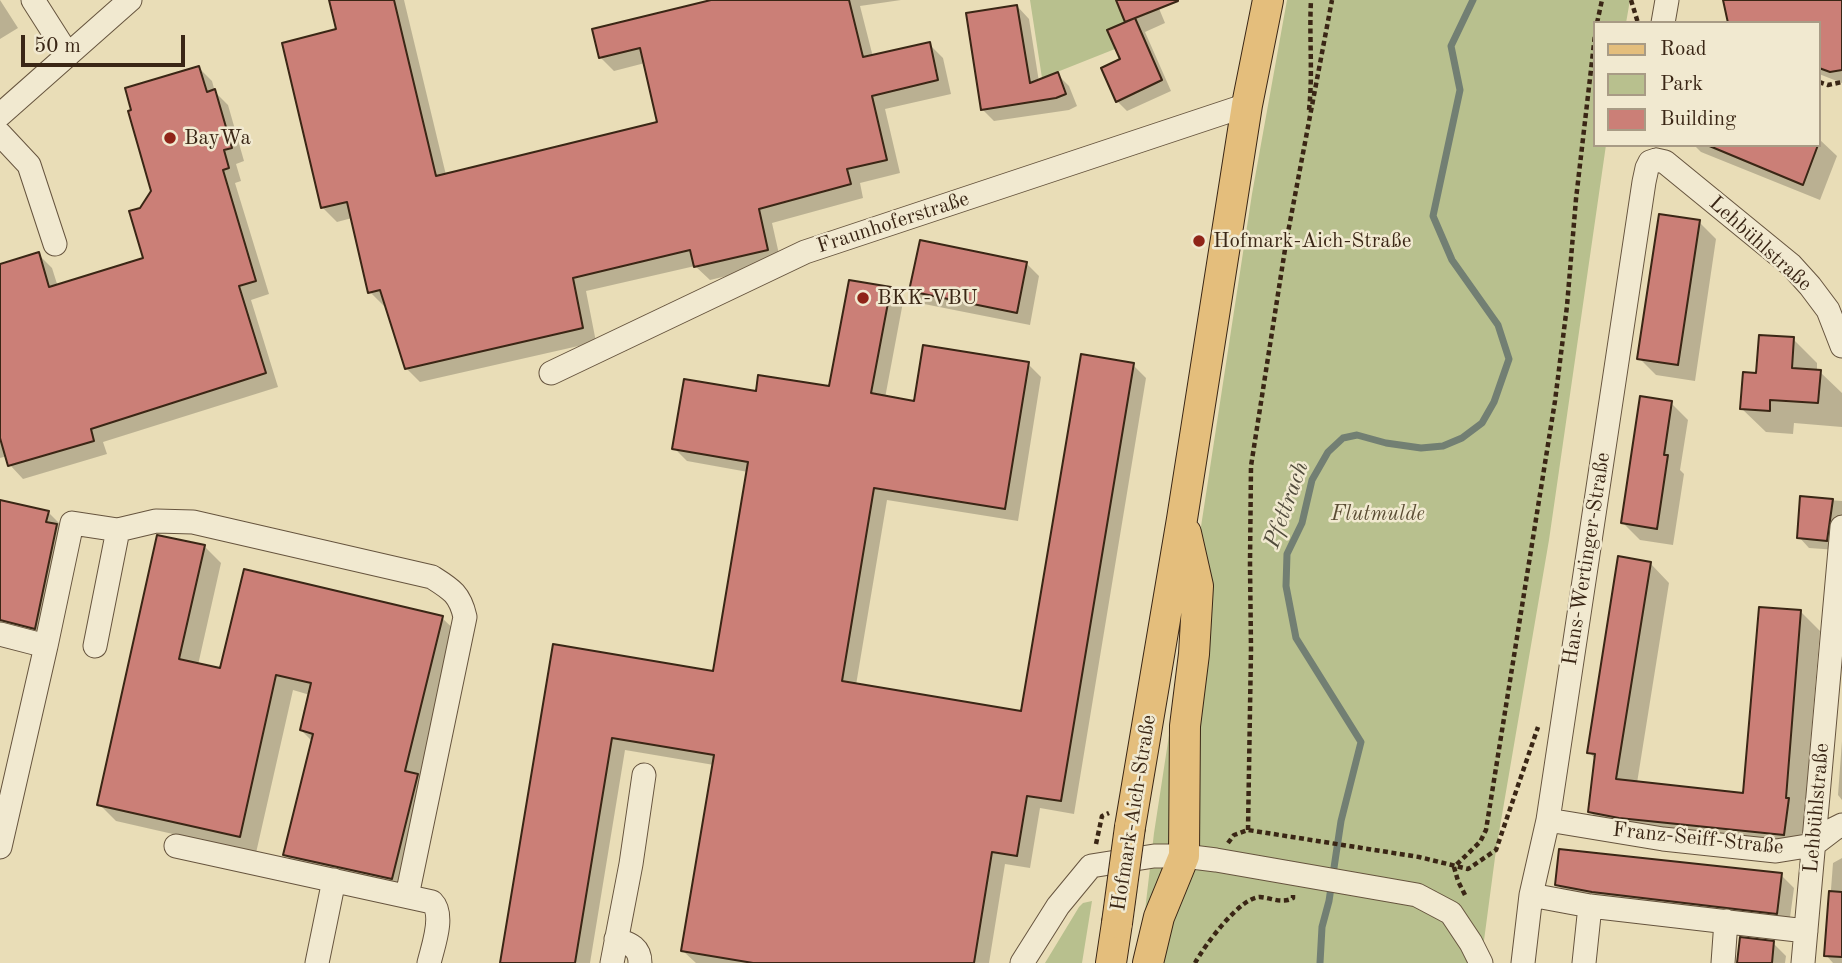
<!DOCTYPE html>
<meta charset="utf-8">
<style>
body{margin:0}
#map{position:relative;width:1842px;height:963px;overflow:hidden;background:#e9ddb7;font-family:"Old Standard TT",serif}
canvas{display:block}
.legend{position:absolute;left:1593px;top:21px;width:228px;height:126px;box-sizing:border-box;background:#f1e9d0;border:2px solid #a89b85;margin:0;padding:9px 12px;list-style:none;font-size:21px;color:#3a2615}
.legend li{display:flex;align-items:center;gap:14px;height:35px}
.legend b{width:35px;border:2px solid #a89b85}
.scale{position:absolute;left:21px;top:35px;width:164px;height:32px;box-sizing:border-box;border:4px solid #3a2615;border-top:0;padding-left:9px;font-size:21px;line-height:24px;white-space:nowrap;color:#3a2615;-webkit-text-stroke:5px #f1e9d0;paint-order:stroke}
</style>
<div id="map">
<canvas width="1842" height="963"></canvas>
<ul class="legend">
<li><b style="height:9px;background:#e4be7c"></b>Road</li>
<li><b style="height:19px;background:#b8c08e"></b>Park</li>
<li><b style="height:19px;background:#cb7f77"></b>Building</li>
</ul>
<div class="scale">50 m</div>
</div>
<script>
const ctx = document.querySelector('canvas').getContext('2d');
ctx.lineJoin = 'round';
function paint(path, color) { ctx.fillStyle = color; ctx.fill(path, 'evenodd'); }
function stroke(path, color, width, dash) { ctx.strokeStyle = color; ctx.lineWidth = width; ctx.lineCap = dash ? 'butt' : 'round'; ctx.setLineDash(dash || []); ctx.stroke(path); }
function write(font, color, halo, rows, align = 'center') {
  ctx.font = font + ' "Old Standard TT",serif'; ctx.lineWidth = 5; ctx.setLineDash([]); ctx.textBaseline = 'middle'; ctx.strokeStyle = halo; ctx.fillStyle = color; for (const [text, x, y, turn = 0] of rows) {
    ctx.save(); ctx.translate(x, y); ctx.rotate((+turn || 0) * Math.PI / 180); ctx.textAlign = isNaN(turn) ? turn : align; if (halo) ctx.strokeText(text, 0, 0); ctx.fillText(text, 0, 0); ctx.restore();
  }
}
paint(new Path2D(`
 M1030 0H1116L1125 22 1107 30 1115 49 1042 78Z
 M1287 0H1630L1626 23H1595V145H1606L1549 540 1496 850 1481 963H1139L1154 833 1252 194Z
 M1092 901 1082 963H1045L1079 907 1083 903Z`), '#b8c08e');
paint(new Path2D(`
 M0 0 18 28 0 39Z
 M330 0H404L446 175 660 124 645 63 614 71 600 57 719 0H901L860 6 873 57 929 44 943 58 951 94 885 109 900 173 860 183 863 198 772 223 781 263 710 280 695 266 586 291 596 342 420 382 406 368 386 305 384 306 370 292 352 218 337 222 323 208 284 44 338 31Z
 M1117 0H1172L1158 6 1165 23 1145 32 1171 91 1127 111 1117 101 1128 23Z
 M1725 0H1842V83L1819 74V23Z
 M1017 6 1029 19 1039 82 1057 74 1069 86 1077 106 1069 110 994 121 982 109Z
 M199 68 212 81 215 92 228 105 244 161 236 164 241 181 235 183 269 294 251 300 278 387 103 442 107 454 23 479 10 465 7 456 0 458V265L38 254 52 268 58 287 145 259 141 209 153 191Z
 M1819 139 1837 156 1820 200 1701 152 1694 145H1819Z
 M1699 222 1716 239 1695 381 1656 375 1639 358Z
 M1027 264 1039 276 1030 325 924 304 911 291Z
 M890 289 903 302 885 398 916 403 1028 364 1041 377 1018 521 887 500 856 685 1023 713 1133 365 1146 378 1074 814 1040 808 1030 868 1005 864 989 963H696L683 951 714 765 625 750 590 963H502L554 646 714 673 748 472 687 461 674 448 757 393 831 388Z
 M1793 339 1817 363V371L1820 372 1842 393V427L1794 423 1793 434 1766 432 1741 408 1757 375Z
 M1671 403 1688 420 1680 470 1684 474 1673 545 1640 540 1623 523Z
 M1802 498 1842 501V529L1837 550 1809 548 1799 537Z
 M0 502 48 512 65 529 52 645 0 637Z
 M204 546 221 563 198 665 222 670 442 618 459 634 408 894 302 871 285 855 313 742 301 730 310 695 293 690 256 853 116 821 99 804Z
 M1650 563 1669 583 1637 783 1745 795 1801 612 1820 631 1804 816 1807 819 1803 854 1610 831 1590 812 1596 760 1589 752Z
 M1842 741V800L1838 795Z
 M1842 858V963H1833L1826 955 1833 863Z
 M1781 875 1794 888 1789 925 1570 897 1557 885Z
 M1773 943 1786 956 1785 963H1739Z`), '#0003');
stroke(new Path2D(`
 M1320 963 1322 927 1329 901 1341 821 1361 742 1296 638 1286 586 1287 554 1302 523 1312 480 1328 452 1343 438 1357 435 1386 443 1421 448 1443 446 1462 438 1482 423 1494 402 1509 359 1498 325 1452 260 1433 216 1460 90 1451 46 1473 0`), '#727f73', 7);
const building = new Path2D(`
 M329 0H394L436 176 657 122 640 48 599 58 592 29 711 0H849L863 57 930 42 938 80 872 96 887 160 847 169 851 184 759 209 768 250 694 267 690 250 573 278 583 328 405 369 380 290 368 293 347 202 321 208 282 43 336 29Z
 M1116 0H1178V1L1125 22Z
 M1723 0H1842V70L1830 72 1819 68V23H1728Z
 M1017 5 1030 83 1058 72 1066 94 1056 98 981 110 966 13Z
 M1135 18 1162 80 1116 102 1101 68 1120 59 1107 30Z
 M199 66 207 92 215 89 232 148 224 150 229 168 223 170 256 281 239 286 266 373 91 429 94 441 8 466 0 438V264L39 252 49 287 143 258 129 211 140 208 151 191 128 111 131 110 125 88Z
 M1707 145H1818L1803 185Z
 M1659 214 1700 220 1678 365 1637 359Z
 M920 240 1027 262 1017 313 909 291Z
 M849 280 891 287 871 393 914 401 923 345 1029 362 1005 509 874 488 842 681 1021 711 1081 354 1134 363 1061 801 1027 796 1017 856 992 852 974 963H753L681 951 714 755 612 738 575 963H500L553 644 713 671 748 462 672 449 684 379 756 391 758 375 829 386Z
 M1759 335 1794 337 1792 368 1821 370 1818 403 1770 400V411L1740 409 1743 372 1756 373Z
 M1640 396 1672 401 1664 455H1668L1657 529 1621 523Z
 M1800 496 1833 499 1827 541 1797 538Z
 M0 500 49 511 46 522 57 524 35 629 0 620Z
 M157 535 205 545 179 659 220 668 244 569 443 616 405 771 418 774 392 879 283 855 313 734 300 730 311 683 276 675 240 837 97 805Z
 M1618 556 1651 562 1616 779 1743 793 1759 607 1801 610 1786 798H1789L1784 835 1619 818 1588 812 1595 754 1587 753Z
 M1559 849 1782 873 1777 914 1592 892 1555 885Z
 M1829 891 1842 892V957L1824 956Z
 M1740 937 1774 941 1772 963H1737Z`);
paint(building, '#cb7f77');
stroke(building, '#3a2615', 2);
const minor = new Path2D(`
 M33 0 68 55
 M1663 23 1667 0
 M0 115 130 0
 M0 134 29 165 55 244
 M1656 160 1665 162 1791 265 1810 286 1828 310 1842 346
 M551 373 805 252 1247 105
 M118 530 156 521 193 522 432 577C451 589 460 594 465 617L407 896
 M0 634 46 646 0 847
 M46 646 72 523 118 530 95 646
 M1548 820 1663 839 1776 851 1813 845 1834 829 1842 825
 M176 846 432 902C445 915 433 946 429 963
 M1531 895 1590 906 1806 931
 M616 939C630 944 640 947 640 963
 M317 963 334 880
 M612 963 631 864 644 775
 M1022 963 1058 906 1091 866 1154 856H1184L1216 860 1417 895 1451 913 1471 943 1481 963
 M1523 963 1531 895 1548 820 1644 182 1647 168 1650 162 1656 160
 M1584 963 1590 906
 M1723 963 1726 921
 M1803 963 1842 527`);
const major = new Path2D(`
 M1130 827 1182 519 1247 105 1268 0
 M1111 963 1117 923
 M1148 963 1159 917 1184 856 1185 726 1194 654 1198 586 1186 533`);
stroke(minor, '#66543e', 25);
stroke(major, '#3a2615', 32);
stroke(new Path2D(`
 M1631 0 1638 23
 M1597 23 1602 0
 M1819 82 1828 85 1842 82
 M1309 110C1313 73 1309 37 1311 0
 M1248 830 1251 649 1250 564 1251 466 1286 243 1332 0
 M1228 843 1234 835 1248 830 1419 857 1468 869 1496 850 1538 727
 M1096 844 1102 816 1109 813
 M1465 895 1458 881 1454 867 1480 842 1486 830 1555 401 1567 306 1576 199 1595 35
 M1195 963C1205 945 1240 897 1260 897 1272 898 1282 904 1293 898V895`), '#3a2615', 4.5, [5, 3.5]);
stroke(minor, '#f1e9d0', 23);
stroke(major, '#e4be7c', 30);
const majorBridge = new Path2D(`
 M1117 923 1130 827`);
stroke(majorBridge, '#3a2615', 32, []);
stroke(majorBridge, '#e4be7c', 30);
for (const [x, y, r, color] of [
 [170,138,7,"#8f2418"],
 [1199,241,7,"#8f2418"],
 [863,298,7,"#8f2418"]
]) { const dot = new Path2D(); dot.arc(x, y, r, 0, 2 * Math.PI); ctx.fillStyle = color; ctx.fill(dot); stroke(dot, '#f1e9d0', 2.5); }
write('21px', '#3a2615', '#f1e9d0', [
 ["BayWa",184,138],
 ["Hofmark-Aich-Straße",1213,241],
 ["BKK-VBU",877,298]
], 'left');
write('21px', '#3a2615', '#f1e9d0', [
 ["Fraunhoferstraße",893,223,-18],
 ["Lehbühlstraße",1760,244,42],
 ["Hans-Wertinger-Straße",1587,559,-81],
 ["Lehbühlstraße",1817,808,-85],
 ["Hofmark-Aich-Straße",1134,813,-81],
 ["Franz-Seiff-Straße",1698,839,6]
]);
write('italic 21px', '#5a4c33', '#f1e9d0', [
 ["Flutmulde",1378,514]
]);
write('italic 23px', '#514b3c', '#f1e9d0', [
 ["Pfettrach",1287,505,-70]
]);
</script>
